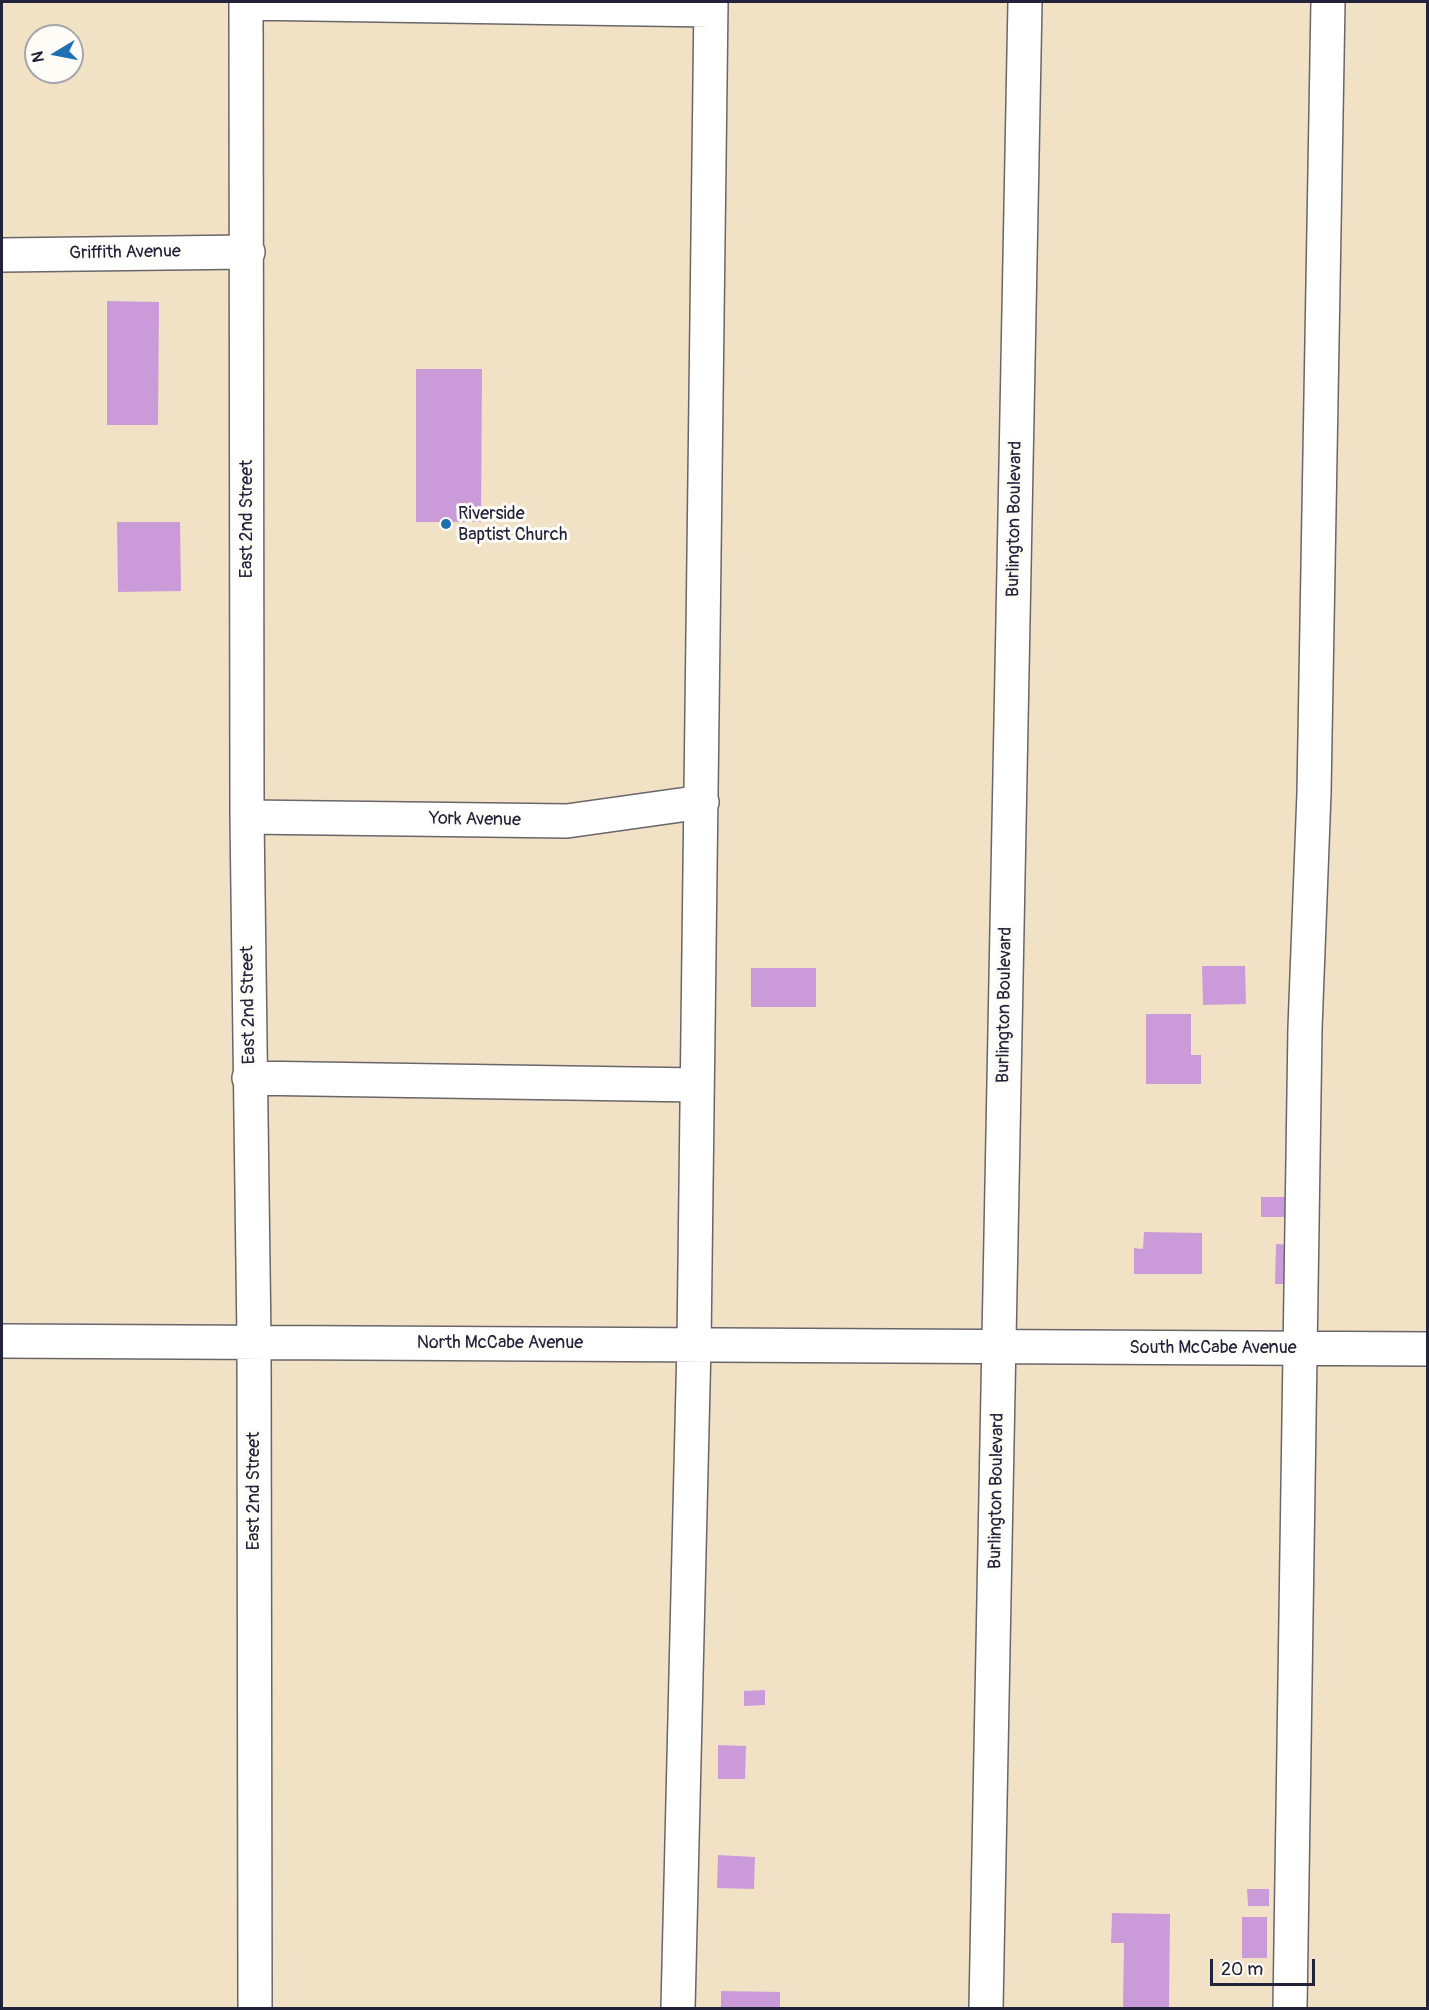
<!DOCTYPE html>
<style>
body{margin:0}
#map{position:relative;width:1429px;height:2010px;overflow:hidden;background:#f1e2c5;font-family:Pangolin,sans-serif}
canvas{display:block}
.frame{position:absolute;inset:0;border:3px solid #22223b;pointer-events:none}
.north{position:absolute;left:24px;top:24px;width:60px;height:60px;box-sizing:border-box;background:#fdfcf7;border:2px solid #a5a5ac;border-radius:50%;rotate:260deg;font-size:16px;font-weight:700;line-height:24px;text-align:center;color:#22223b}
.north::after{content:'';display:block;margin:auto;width:21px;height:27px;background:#1f6fb2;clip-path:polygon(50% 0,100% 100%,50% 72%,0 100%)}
.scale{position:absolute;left:1210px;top:1959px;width:105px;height:27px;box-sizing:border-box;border:3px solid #22223b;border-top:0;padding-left:8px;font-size:18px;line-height:21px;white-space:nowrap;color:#22223b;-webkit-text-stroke:4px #fdfcf7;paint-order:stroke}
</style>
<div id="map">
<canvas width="1429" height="2010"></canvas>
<div class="frame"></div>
<div class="north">N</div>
<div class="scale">20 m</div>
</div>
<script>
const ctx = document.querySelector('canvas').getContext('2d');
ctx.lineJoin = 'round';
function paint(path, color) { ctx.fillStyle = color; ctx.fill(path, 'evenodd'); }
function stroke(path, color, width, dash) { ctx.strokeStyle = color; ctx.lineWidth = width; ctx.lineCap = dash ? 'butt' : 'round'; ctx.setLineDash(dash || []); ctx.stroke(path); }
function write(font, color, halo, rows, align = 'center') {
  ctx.font = font + ' Pangolin,sans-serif'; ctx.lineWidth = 6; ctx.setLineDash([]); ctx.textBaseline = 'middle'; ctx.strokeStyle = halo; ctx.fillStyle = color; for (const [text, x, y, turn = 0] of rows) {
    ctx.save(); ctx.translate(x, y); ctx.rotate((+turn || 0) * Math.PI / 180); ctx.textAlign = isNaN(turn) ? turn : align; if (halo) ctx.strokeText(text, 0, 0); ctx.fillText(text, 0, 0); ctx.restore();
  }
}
paint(new Path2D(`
 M107 301 159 302 158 425H107Z
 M416 369H482L481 522H416Z
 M117 522H180L181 591 118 592Z
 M1202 966H1245L1246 1004 1203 1005Z
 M751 968H816V1007H751Z
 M1146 1014H1191V1055H1201V1084H1146Z
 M1261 1197H1295V1217H1261Z
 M1144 1232 1202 1233V1274H1134V1248L1143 1249Z
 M1276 1244 1293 1245 1292 1284H1275Z
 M765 1690V1705L744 1706V1691Z
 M718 1745 746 1746 745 1779H718Z
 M718 1855 755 1857 754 1889 717 1888Z
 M1247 1889H1269V1906H1248Z
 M1112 1913 1170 1914 1169 2008H1123L1124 1943H1111Z
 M1242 1917H1267V1958H1242Z
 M721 1991 780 1992V2008H721Z`), '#cb9bd9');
const minor = new Path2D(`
 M246 2 247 817 254 1341 255 2008
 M246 3 711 10
 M2 255 248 252
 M247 817 567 821 702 802
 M249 1078 697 1085
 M2 1341 1428 1349
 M678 2008 694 1344 711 2
 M986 2008 1025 2
 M1290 2008 1305 1028 1314 793 1328 2`);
stroke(minor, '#6a656b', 36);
stroke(minor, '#fff', 33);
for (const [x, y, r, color] of [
 [446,524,6,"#1f6fb2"]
]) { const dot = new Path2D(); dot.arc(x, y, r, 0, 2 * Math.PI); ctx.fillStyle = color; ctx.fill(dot); stroke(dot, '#fdfcf7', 2); }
write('18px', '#22223b', '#fdfcf7', [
 ["Griffith Avenue",125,253,-1],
 ["East 2nd Street",247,519,-90],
 ["Burlington Boulevard",1015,519,-89],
 ["York Avenue",475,820,1],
 ["East 2nd Street",249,1005,-91],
 ["Burlington Boulevard",1005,1005,-89],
 ["North McCabe Avenue",500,1343],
 ["South McCabe Avenue",1213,1348],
 ["East 2nd Street",254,1491,-90],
 ["Burlington Boulevard",997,1491,-89]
]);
write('18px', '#22223b', '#fdfcf7', [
 ["Riverside",458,514],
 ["Baptist Church",458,535]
], 'left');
</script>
